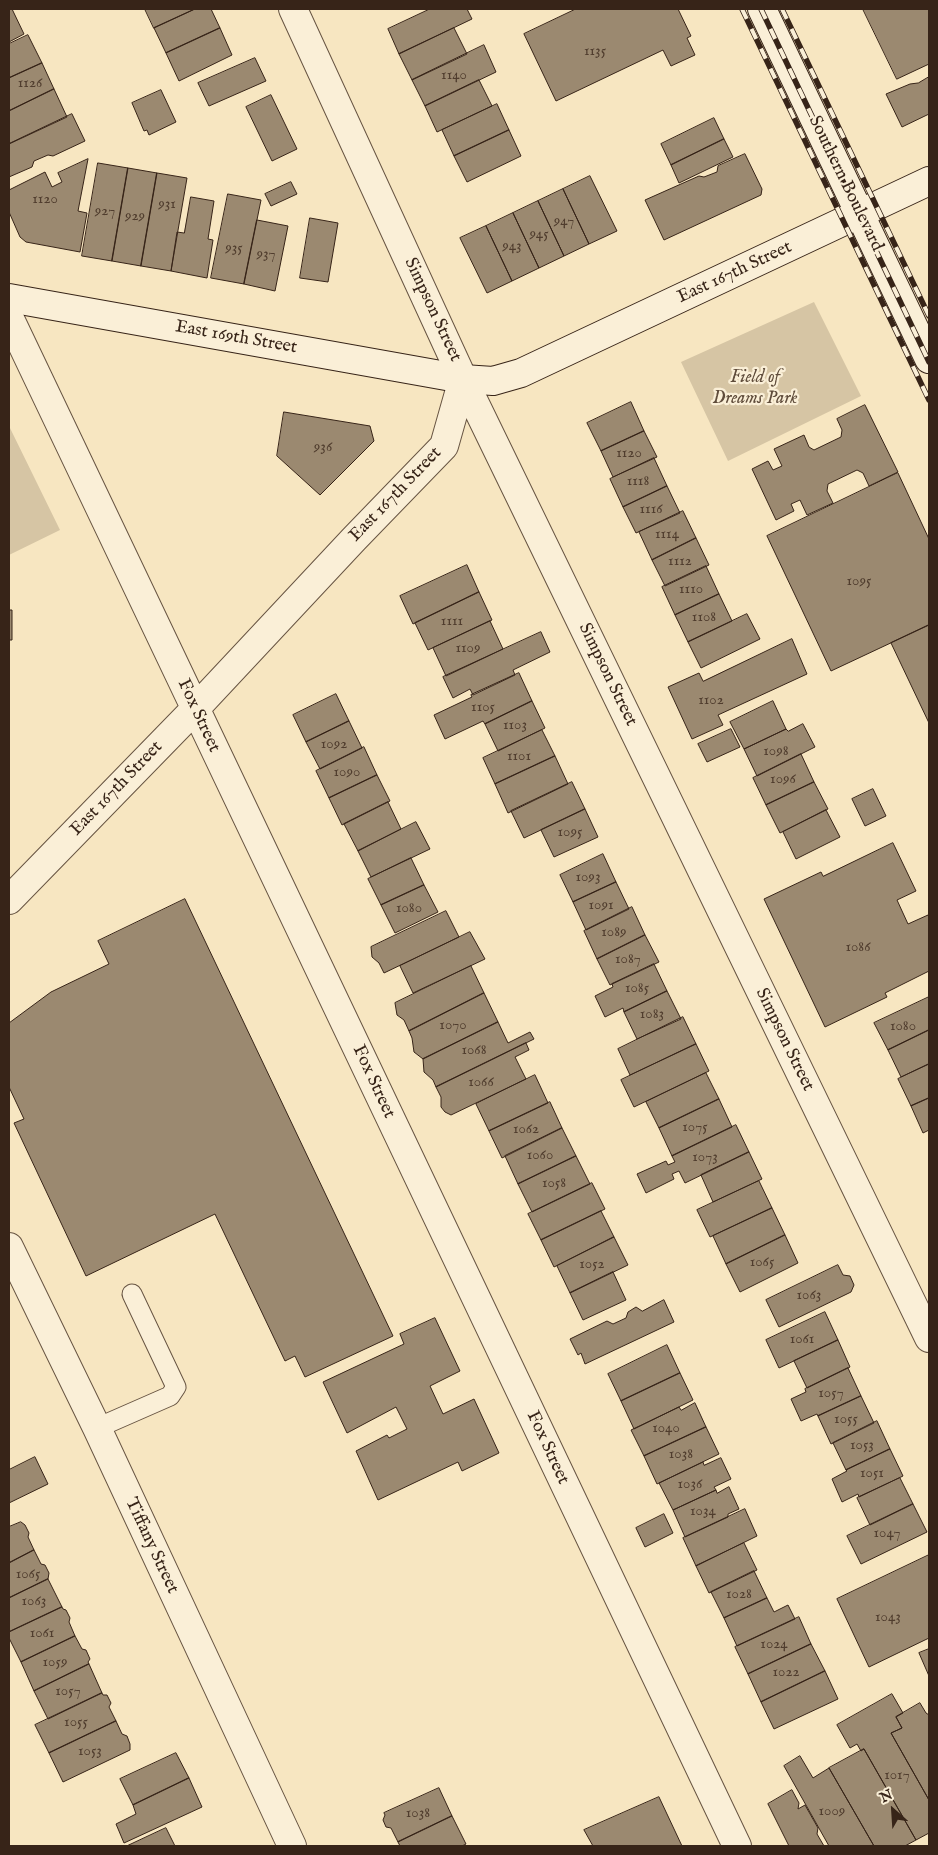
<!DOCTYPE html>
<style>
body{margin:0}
#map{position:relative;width:938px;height:1855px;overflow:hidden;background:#f7e6c1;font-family:"IM FELL English",serif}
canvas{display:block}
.frame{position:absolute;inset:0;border:10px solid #372418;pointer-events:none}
.north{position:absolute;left:868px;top:1785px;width:50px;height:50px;-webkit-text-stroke:4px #faefd7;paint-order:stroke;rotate:334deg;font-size:14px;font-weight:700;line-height:20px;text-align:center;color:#372418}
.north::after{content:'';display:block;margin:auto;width:18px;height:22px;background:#372418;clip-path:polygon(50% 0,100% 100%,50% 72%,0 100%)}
</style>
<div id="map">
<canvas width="938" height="1855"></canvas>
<div class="frame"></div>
<div class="north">N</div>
</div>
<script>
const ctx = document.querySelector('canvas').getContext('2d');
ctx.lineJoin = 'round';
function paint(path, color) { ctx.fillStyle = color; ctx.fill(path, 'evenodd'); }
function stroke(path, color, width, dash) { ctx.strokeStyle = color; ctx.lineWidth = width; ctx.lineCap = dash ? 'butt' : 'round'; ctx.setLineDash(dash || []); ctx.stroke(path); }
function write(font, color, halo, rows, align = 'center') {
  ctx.font = font + ' "IM FELL English",serif'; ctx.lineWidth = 4.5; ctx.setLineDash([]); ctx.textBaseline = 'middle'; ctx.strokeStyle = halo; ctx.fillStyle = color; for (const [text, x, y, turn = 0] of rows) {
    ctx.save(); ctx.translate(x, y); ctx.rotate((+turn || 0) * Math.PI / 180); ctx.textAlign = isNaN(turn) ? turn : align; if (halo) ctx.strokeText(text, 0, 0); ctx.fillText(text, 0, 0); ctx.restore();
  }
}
paint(new Path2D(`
 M814 302 861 396 728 461 681 362Z
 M9 426 60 530 9 555Z`), '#d6c5a4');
const building = new Path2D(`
 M12 9 24 34 9 42V11Z
 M145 9H195L154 28Z
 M195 9H211L220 28 166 53 154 28Z
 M430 9H467L472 19 399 54 388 29Z
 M576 9H678L691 36 687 38 695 55 671 66 663 50 556 101 524 34Z
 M863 9H929V64L897 79Z
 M220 28 232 55 179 81 166 53Z
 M454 28 467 54 412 80 399 54Z
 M28 35 42 63 9 78V44Z
 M484 45 496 72 425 106 412 80Z
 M255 58 266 81 209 106 198 83Z
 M42 63 54 89 9 111V78Z
 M929 77V114L902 127 886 94 910 84 918 83Z
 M479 80 492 106 437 132 425 106Z
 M54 89 67 117 9 144V111Z
 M161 90 176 122 149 135 147 130 144 131 132 103Z
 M271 95 297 149 272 161 246 107Z
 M497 104 509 130 454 156 442 130Z
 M72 114 85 141 53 156 48 155 34 161 32 167 9 177V144Z
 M714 118 724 139 671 165 661 144Z
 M509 130 521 156 467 182 454 156Z
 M724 139 733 157 679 183 671 165Z
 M745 154 762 189 761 195 664 240 645 200 699 176 704 177 717 172 718 166Z
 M88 159 78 211 87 213 80 252 26 242 20 237 9 212V190L45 172 52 187 62 182 58 173Z
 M98 163 128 168 112 261 82 256Z
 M128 168 157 173 141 266 112 261Z
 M157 173 187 178 171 271 141 266Z
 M590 176 617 231 589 244 563 189Z
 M291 182 297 194 271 206 265 194Z
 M563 189 589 244 564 256 538 201Z
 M228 194 261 200 244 284 211 278Z
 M191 197 214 201 208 239 213 240 207 278 171 271 177 232 184 233Z
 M538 201 564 256 539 268 513 213Z
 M513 213 539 268 512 281 486 226Z
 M310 218 338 223 328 282 300 278Z
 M257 220 288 226 275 291 244 284Z
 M486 226 512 281 487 293 460 238Z
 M631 402 644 431 601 451 587 423Z
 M865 405 898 472 869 486 863 473 857 470 828 484 827 491 833 503 807 515 800 500 791 504 794 511 776 520 752 469 768 461 773 470 782 466 774 449 804 435 809 447 814 450 841 437 842 430 837 419Z
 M284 412 370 426 374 441 320 495 277 456Z
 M644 431 657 457 613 477 601 451Z
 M654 458 667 486 623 507 610 479Z
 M898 473 929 539V625L831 671 767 536Z
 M667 486 680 513 636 533 623 507Z
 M683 511 696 538 652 560 639 532Z
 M696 538 709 565 665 586 652 560Z
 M467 565 479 592 413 624 400 596Z
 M706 566 719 594 675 615 662 587Z
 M479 592 492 620 428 650 415 623Z
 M719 594 732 621 688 642 675 615Z
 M9 610H12V640H9Z
 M747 614 760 639 701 668 688 642Z
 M490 621 503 649 446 676 433 648Z
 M929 625V723L891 643Z
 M541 632 550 652 513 670 515 675 473 695 470 689 453 698 443 677Z
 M792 639 807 674 718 715 723 725 692 739 668 687 699 673 703 681Z
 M519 673 532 701 485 724 483 721 445 739 434 715 472 697 471 695Z
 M336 694 349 721 306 742 293 715Z
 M532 701 545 728 498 751 485 724Z
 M773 701 786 729 744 749 730 722Z
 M349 721 362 748 320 769 306 742Z
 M803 724 815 747 757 776 744 749 786 729 788 731Z
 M731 729 740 747 707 762 698 744Z
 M542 730 555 756 495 784 483 758Z
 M364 747 377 775 329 798 316 771Z
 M801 754 814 782 766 805 753 778Z
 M555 756 568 784 508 813 495 784Z
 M377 775 390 801 342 825 329 798Z
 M572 782 585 809 524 838 511 811Z
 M814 782 828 809 780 833 766 805Z
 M873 789 886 816 865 826 852 799Z
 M388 802 401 829 358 851 344 824Z
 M585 809 598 837 554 857 541 830Z
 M826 810 840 837 796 859 783 832Z
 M416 822 430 849 371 877 358 851Z
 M893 843 916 891 897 900 908 924 928 915 929 918V971L885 993 887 997 825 1027 764 899 821 872 823 876Z
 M603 854 616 882 573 902 560 875Z
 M411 858 424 885 381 905 368 879Z
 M616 882 629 909 586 930 573 902Z
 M424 885 438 912 395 933 381 905Z
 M185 899 393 1336 305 1377 295 1356 285 1361 215 1214 86 1276 14 1123 24 1119 9 1087V1023L51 992 109 964 98 941Z
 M632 907 645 935 597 959 584 931Z
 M446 911 459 937 384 973 379 963 372 957 371 947Z
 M470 932 485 959 413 993 400 966Z
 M645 935 659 962 610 985 597 959Z
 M654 964 667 991 624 1012 623 1008 605 1017 595 996 613 987 612 984Z
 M471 966 484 993 409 1031 404 1020 397 1015 395 1003Z
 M667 991 681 1019 637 1039 624 1012Z
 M484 993 498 1022 423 1059 414 1052 412 1038 409 1031Z
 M929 997V1030L888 1050 874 1023Z
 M683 1017 696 1044 630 1075 618 1049Z
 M498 1022 508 1043 530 1032 534 1039 436 1087 433 1080 424 1072 423 1059Z
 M929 1030V1064L901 1077 888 1050Z
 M526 1043 529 1050 515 1057 526 1079 451 1115 445 1112 441 1107V1097L436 1087Z
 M696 1044 709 1071 634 1107 621 1080Z
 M929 1064V1098L911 1106 898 1079Z
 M706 1073 719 1099 659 1128 646 1102Z
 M535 1075 548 1103 489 1131 476 1104Z
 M929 1098V1130L923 1133 911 1106Z
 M719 1099 732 1127 672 1156 659 1128Z
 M550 1102 562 1128 502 1158 489 1131Z
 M736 1125 749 1152 685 1183 679 1171 672 1174 674 1179 646 1193 637 1174 666 1161 668 1165 675 1162 672 1156Z
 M562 1128 576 1156 518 1184 505 1156Z
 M749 1152 762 1179 713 1202 701 1175Z
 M576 1156 590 1184 532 1212 518 1184Z
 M759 1181 772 1208 710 1237 697 1210Z
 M592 1183 605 1209 541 1240 528 1214Z
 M772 1208 785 1235 726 1264 713 1236Z
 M601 1211 614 1237 554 1267 541 1240Z
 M785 1235 798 1263 740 1292 726 1264Z
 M614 1237 628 1265 570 1293 557 1266Z
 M838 1265 843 1275 850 1276 854 1285 851 1292 779 1327 766 1300Z
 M613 1272 626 1300 583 1320 570 1293Z
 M664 1300 674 1322 585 1364 581 1353 578 1355 570 1339 607 1321 613 1324 626 1318 628 1312 636 1307 642 1311Z
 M825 1312 838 1340 779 1368 766 1340Z
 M435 1318 460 1371 430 1386 443 1414 474 1399 499 1453 462 1471 458 1462 378 1500 356 1451 387 1435 389 1438 407 1429 396 1407 347 1433 323 1382 404 1344 400 1334Z
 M838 1340 850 1367 807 1388 794 1361Z
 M667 1345 680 1373 621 1401 608 1374Z
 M848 1368 861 1396 818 1416 817 1414 801 1421 791 1399 806 1392 805 1389Z
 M680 1373 693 1400 634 1429 621 1401Z
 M861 1396 874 1423 831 1444 818 1416Z
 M695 1403 706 1427 644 1456 631 1430 679 1407 681 1410Z
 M877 1421 890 1449 846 1470 833 1443Z
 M706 1427 719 1454 657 1484 644 1456Z
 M890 1449 903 1476 859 1497 858 1494 842 1502 832 1479 847 1471 846 1470Z
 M35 1457 48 1484 9 1503V1470Z
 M721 1458 731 1479 714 1487 716 1490 673 1510 659 1483 703 1462 704 1465Z
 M900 1478 913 1504 870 1525 857 1498Z
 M729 1487 739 1509 728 1514V1517L685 1537 673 1510 716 1490 717 1493Z
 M913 1504 927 1532 861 1564 847 1536Z
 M745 1509 757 1536 696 1566 683 1538Z
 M664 1514 673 1533 645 1547 636 1528Z
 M21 1522 25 1525 29 1533 28 1537 34 1550 9 1563V1527Z
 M744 1543 757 1570 709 1593 696 1566Z
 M34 1550 41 1564 45 1565 49 1573 48 1579 9 1598V1563Z
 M929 1555V1638L869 1667 837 1599Z
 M754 1571 767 1598 724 1618 711 1592Z
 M48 1579 62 1607 9 1632V1598Z
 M767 1598 774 1612 788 1605 795 1619 737 1646 724 1618Z
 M62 1607 63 1609 66 1610 70 1618 69 1622 75 1636 21 1662 9 1638V1632Z
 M799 1617 811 1644 748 1674 735 1647Z
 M75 1636 82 1649 86 1650 90 1659 88 1662 89 1664 34 1691 21 1662Z
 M811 1644 825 1671 761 1702 748 1674Z
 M929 1649V1676L919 1653Z
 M89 1664 102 1693 48 1719 34 1691Z
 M825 1671 838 1699 774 1729 761 1702Z
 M102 1693 103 1695H107L111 1703 109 1707 116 1721 49 1753 35 1725Z
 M892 1694 903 1713 896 1717 902 1728 891 1733 929 1800V1833L916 1840 864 1749 861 1751 857 1744 850 1748 837 1725Z
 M920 1703 926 1713 929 1715V1800L891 1733 902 1728 896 1717Z
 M116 1721 122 1734 127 1736 130 1744V1750L63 1782 49 1753Z
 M864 1749 916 1840 905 1846H874L829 1768Z
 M176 1753 189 1778 133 1805 120 1779Z
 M800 1756 813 1778 829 1768 874 1846H829L784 1766Z
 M189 1778 202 1807 124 1843 116 1824 136 1814 133 1805Z
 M439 1788 452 1816 398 1842 391 1828 386 1827 383 1820 385 1815 384 1813Z
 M792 1790 799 1803 798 1809 805 1805 818 1828 817 1834 824 1846H789L768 1804Z
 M659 1797 682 1846H593L584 1830Z
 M452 1816 466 1844 462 1846H400L398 1842Z
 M166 1828 175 1846H127Z`);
paint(building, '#9b8970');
stroke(building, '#372418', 1);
const lane = new Path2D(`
 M97 1428 170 1396 176 1387 132 1294`);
const street = new Path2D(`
 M293 9 463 379 929 1338
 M9 317 737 1846
 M9 900 195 709 354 539 444 446 463 379
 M9 1247 97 1428 292 1846`);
const secondary = new Path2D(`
 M762 9 929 359
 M9 298 463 379 493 381 521 373 929 181`);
stroke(lane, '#675442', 21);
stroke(street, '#675442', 30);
stroke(secondary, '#372418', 30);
stroke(lane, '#faefd7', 19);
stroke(street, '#faefd7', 28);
stroke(secondary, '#faefd7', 28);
const rail = new Path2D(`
 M742 9 929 400
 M761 9 929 362
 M782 9 929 316`);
stroke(rail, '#372418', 5.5);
stroke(rail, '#faefd7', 4, [11]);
write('15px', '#503d2e', null, [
 ["1135",595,52],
 ["1140",454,76],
 ["1126",30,84],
 ["1120",45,200],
 ["931",167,205],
 ["927",105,212],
 ["929",135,217],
 ["947",564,222],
 ["945",539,235],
 ["943",512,247],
 ["935",234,249],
 ["937",266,255],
 ["936",323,448],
 ["1120",629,454],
 ["1118",638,482],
 ["1116",651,510],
 ["1114",667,535],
 ["1112",680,562],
 ["1095",859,582],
 ["1110",691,590],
 ["1108",704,618],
 ["1111",452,622],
 ["1109",468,649],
 ["1102",711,701],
 ["1105",483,708],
 ["1103",515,726],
 ["1092",334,745],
 ["1098",776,752],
 ["1101",519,757],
 ["1090",347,773],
 ["1096",783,780],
 ["1095",570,833],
 ["1093",588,878],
 ["1091",601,906],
 ["1080",409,909],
 ["1089",614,933],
 ["1086",858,948],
 ["1087",628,960],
 ["1085",637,989],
 ["1083",652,1015],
 ["1070",453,1026],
 ["1080",903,1027],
 ["1068",474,1051],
 ["1066",481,1083],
 ["1075",695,1128],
 ["1062",526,1130],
 ["1060",540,1156],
 ["1073",705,1158],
 ["1058",554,1184],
 ["1065",762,1263],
 ["1052",592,1265],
 ["1063",809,1296],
 ["1061",802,1340],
 ["1057",831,1394],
 ["1055",846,1420],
 ["1040",666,1429],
 ["1053",862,1446],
 ["1038",681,1455],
 ["1051",872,1474],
 ["1036",690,1485],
 ["1034",703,1512],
 ["1047",887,1534],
 ["1065",28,1575],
 ["1028",739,1595],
 ["1063",34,1602],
 ["1043",888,1618],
 ["1061",42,1634],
 ["1024",774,1645],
 ["1059",55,1663],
 ["1022",786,1673],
 ["1057",68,1692],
 ["1055",76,1723],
 ["1053",90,1752],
 ["1017",897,1776],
 ["1009",832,1812],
 ["1038",418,1814]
]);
write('18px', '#372418', '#faefd7', [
 ["Southern Boulevard",845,184,64],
 ["East 167th Street",735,273,-25],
 ["Simpson Street",432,310,65],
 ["East 169th Street",236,338,10],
 ["East 167th Street",396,495,-46],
 ["Simpson Street",607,675,64],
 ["Fox Street",198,716,65],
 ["East 167th Street",117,789,-46],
 ["Simpson Street",784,1040,64],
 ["Fox Street",373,1082,65],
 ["Fox Street",547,1448,65],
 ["Tiffany Street",151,1546,65]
]);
write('italic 18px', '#5f4c3b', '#faefd7', [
 ["Field of",755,378],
 ["Dreams Park",755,399]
]);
</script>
